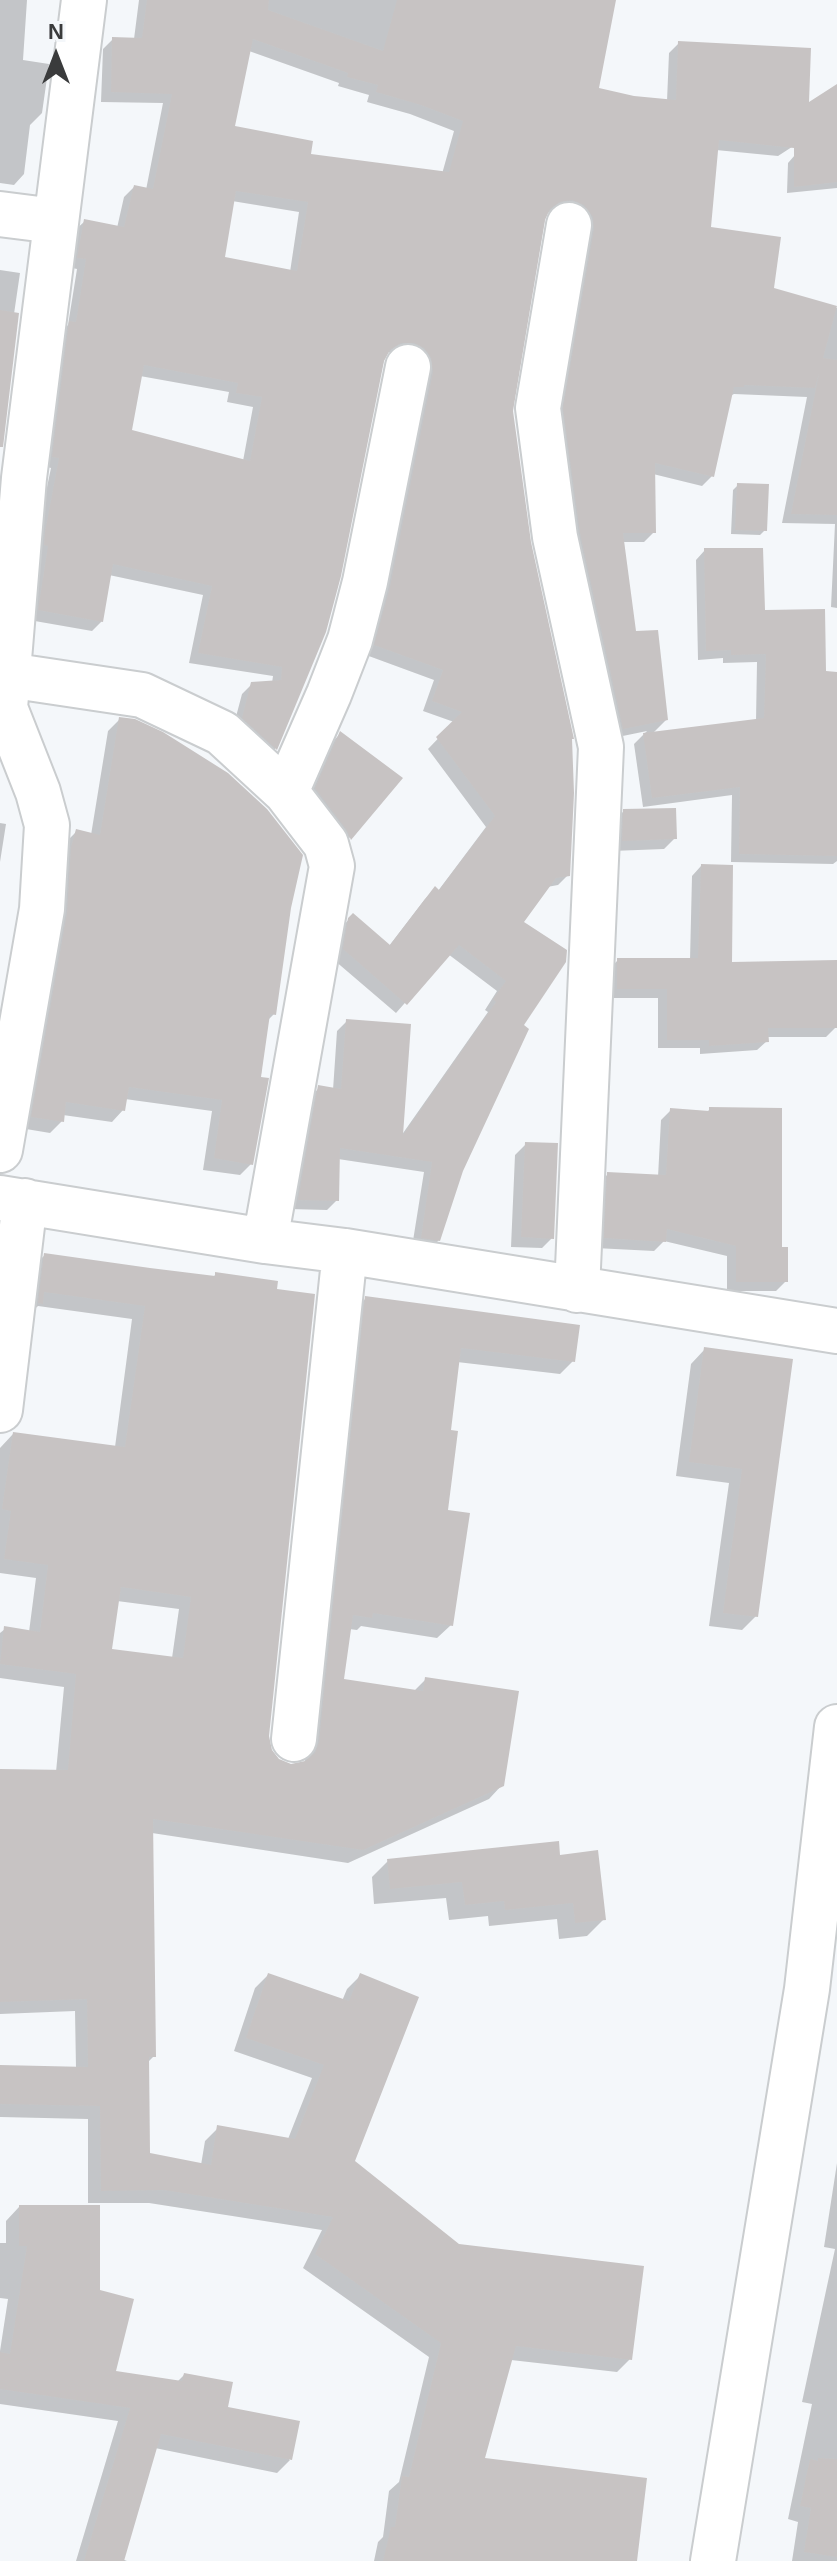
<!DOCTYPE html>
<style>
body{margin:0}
#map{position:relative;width:837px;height:2561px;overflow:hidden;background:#f4f7fa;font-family:Helvetica,sans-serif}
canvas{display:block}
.north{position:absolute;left:16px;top:16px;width:80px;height:80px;-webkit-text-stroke:6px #f4f7fa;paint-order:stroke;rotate:0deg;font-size:22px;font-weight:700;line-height:32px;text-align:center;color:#3a3b3c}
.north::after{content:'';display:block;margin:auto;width:28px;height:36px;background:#3a3b3c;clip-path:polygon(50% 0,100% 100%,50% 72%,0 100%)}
</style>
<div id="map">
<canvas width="837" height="2561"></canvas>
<div class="north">N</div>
</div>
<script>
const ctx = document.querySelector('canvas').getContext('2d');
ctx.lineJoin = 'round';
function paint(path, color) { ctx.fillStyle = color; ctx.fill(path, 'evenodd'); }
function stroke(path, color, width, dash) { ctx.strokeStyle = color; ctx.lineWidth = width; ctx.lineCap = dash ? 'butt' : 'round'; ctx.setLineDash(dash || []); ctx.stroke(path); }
paint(new Path2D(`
 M0 0H27L23 60 49 64 42 113 30 125 24 174 14 185 0 183Z
 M139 0H614L596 89 634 98 667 101 669 53 679 43 795 145 778 156 716 150 699 234 772 290 837 308V608L831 607 835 524 782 523 807 397 734 394 730 396 712 476 702 486 653 474 654 532 644 542H622L634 634 666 720 652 734 756 721 757 662 723 663V658L698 660 696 560 705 550 825 673 837 674V861L833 864 731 862 732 795 643 807 634 744 647 731 613 738 554 420 563 210 546 213 511 411 568 875 558 885 547 887 521 922V1026L461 1170 439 1240 429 1250 412 1247 424 1172 338 1159 337 1200 327 1210 289 1209 309 1098 319 1088 333 1090 337 1031 347 1021 401 1136 488 1012 485 1010 497 991 448 954 396 1013 334 960 339 930 353 915 389 946 425 899 435 889 438 891 486 827 428 749 454 722 423 711 434 680 366 655 403 352H389L385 355 324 632 275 749 266 758 233 728 242 694 252 684 272 683 273 676 189 663 203 595 109 575 102 621 92 631 29 620 35 544 51 468 43 466 60 333 68 325 77 269 68 267 74 231 84 222 117 228 124 197 134 187 146 190 163 103 101 102 103 49 113 39H134ZM249 51 339 83 338 86 369 95 367 102 410 114 454 131 442 174 308 155 233 127ZM232 201 299 212 290 272 222 259ZM140 376 229 392 227 402 253 407 243 461 129 431Z
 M837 150V188L787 193 788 163 795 155Z
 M0 270 20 273 14 314 0 447Z
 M738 485 765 530 760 535 731 534 733 490Z
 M120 719 289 908 274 1014 267 1021 251 1164 240 1175 203 1170 212 1111 125 1099 123 1110 112 1122 63 1115 62 1121 50 1133 20 1128 65 843 77 831 91 835 108 731Z
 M340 734 400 778 340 849 305 800 330 744Z
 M624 811 675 838 664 849 612 851 613 821Z
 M0 823 6 824 0 862Z
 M701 866 730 964 836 1027 826 1037H766L767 1041 757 1050 700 1054V1048H658V998H608V970L618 960H690L692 876Z
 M710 1109 780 1249 786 1281 776 1291H727V1256L664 1241 654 1251 595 1248 598 1184 608 1174 658 1177 661 1120 671 1110 706 1113Z
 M526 1144 552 1238 542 1248 511 1247 515 1155Z
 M45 1255 213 1277 216 1274 267 1736 270 1751 278 1760 290 1766 304 1764 306 1757 353 1312 366 1298 573 1361 560 1374 457 1362 449 1432 446 1512 451 1625 437 1638 361 1626 357 1630 349 1629 342 1680 414 1691 426 1679 502 1785 489 1799 348 1863 152 1833 154 2056 147 2063 148 2155 201 2165 205 2141 218 2128 288 2139 312 2078 234 2051 255 1988 268 1975 342 2001 347 1989 360 1976 352 2161 458 2246 630 2359 617 2372 511 2360 483 2460 635 2561H374L378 2542 383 2537 389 2491 399 2482 429 2357 303 2268 322 2230 149 2203H88V2119L0 2117V2067L76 2069 75 2011 0 2014V1771L56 1772 64 1687 0 1678V1633L5 1629 29 1632 36 1578 0 1573V1448L13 1434 115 1447 132 1319 38 1306 27 1316 31 1268ZM117 1601 179 1609 172 1658 109 1650Z
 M705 1349 790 1360 756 1616 742 1630 709 1626 729 1483 676 1476 691 1364Z
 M558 1857 604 1919 587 1936 559 1939 557 1919 489 1926 488 1916 449 1920 446 1898 374 1904 372 1877 388 1861Z
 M837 2163V2561H792L798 2522 788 2519 812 2404 802 2402 835 2249 824 2247Z
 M19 2207 98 2292 113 2373 177 2382 184 2375 290 2460 277 2473 155 2448 122 2559 127 2561H76L118 2421 0 2404V2351L8 2299 0 2298V2243H6V2221Z`), '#0003');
paint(new Path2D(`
 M147 0H269L268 10 383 51 397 0H616L599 88 634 96 676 100 678 41 811 48 809 102 837 84V182L794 187V148L719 140 711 227 781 237 774 288 837 306 823 358 837 360V515L791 514 819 373 815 388 744 385V387H734L714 477 655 463 656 533H623L636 631 658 630 668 720 623 729 580 533 563 408 594 229 593 217 584 205 572 200 560 202 550 209 545 220 513 411 531 542 574 739H572L574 793 570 876 556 878 524 922 567 950 566 962 524 1025 529 1029 463 1171 440 1241 421 1238 432 1162 340 1148 339 1201 298 1200 318 1085 341 1089 346 1019 411 1024 403 1135 496 1002 493 999 506 981 459 945 407 1005 343 949 348 918 353 913 390 945 435 886 439 890 495 816 436 737 462 712 432 701 443 670 374 645 390 587 433 372 431 358 424 348 414 343H401L390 350 384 361 341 576 326 632 277 750 242 718 251 682 281 680 282 667 198 653 212 586 113 564 103 622 38 610 48 546 44 545 45 532 59 458 52 457 69 321 76 322 86 259 77 258 84 219 124 227 134 185 153 189 172 94 111 92 112 37 142 38ZM253 39 348 73 347 77 378 85 376 92 421 105 463 121 449 172 311 154 313 141 235 126ZM236 191 308 202 297 271 225 257ZM144 365 238 383 236 393 262 397 250 461 132 430Z
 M0 310 19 313 3 447H0Z
 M737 483 769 484 767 531 735 530Z
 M704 548H763L765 610 825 609 826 671 837 672V856L739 854 740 787 652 798 643 733 764 718 766 654 731 655V650L706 651Z
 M119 717 135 719 163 732 228 773 267 809 303 855 291 908 276 1015 270 1014 261 1077 269 1078 253 1165 214 1158 222 1100 129 1087 125 1111 66 1102 64 1122 31 1117 67 913 71 847 76 829 100 835Z
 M340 731 403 778 351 840 346 829 315 788Z
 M676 808 677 839 622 841 623 809Z
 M701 864 733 865 732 962 837 960V1028H768L769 1042 709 1046V1040H667V989H617V958H698Z
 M709 1107 782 1108V1247H788V1282H736V1246L667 1229 666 1242 604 1238 607 1172 666 1175 670 1108 709 1111Z
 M525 1142 558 1143 554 1239 521 1237Z
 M44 1253 150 1268 215 1276V1272L278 1281 277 1289 315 1294 269 1736 272 1750 279 1759 291 1764 305 1761 315 1753 319 1742 365 1296 580 1325 575 1362 461 1348 451 1430 458 1431 448 1510 470 1513 453 1626 373 1613 372 1618 353 1615 344 1679 423 1691 425 1677 519 1691 504 1786 363 1850 153 1819 156 2057H149L150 2153 211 2165 217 2125 295 2139 324 2065 246 2038 268 1973 349 2001 360 1973 419 1997 355 2161 459 2244 644 2266 632 2360 516 2346 485 2458 647 2478 637 2561H383L391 2527H395L402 2476 409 2477 441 2343 315 2254 333 2217 164 2190 101 2191 100 2106 0 2104V2065L88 2067 87 1999 0 2002V1769L68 1770 76 1674 0 1664 4 1626 40 1632 48 1565 4 1559 11 1511 2 1509 13 1432 125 1447 145 1306 44 1292 43 1304 38 1303ZM121 1587 191 1597 183 1658 112 1649Z
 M704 1347 793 1359 758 1617 723 1613 742 1469 689 1462Z
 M559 1841 560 1855 598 1850 606 1920 575 1923 573 1903 505 1910 504 1901 465 1905 462 1882 390 1889 387 1859Z
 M19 2205H100V2290L134 2299 116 2371 182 2381 184 2373 233 2382 228 2407 300 2421 292 2460 161 2434 124 2561H84L130 2408 0 2389V2352L10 2354 27 2246H19Z
 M818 2458 837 2459V2557L804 2552 811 2508 800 2506 810 2459 818 2461Z`), '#c7c3c3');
const minor = new Path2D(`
 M0 214 55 221
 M569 225 538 408 555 537 601 747 577 1290
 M8 675 142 695 222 733 286 792 326 844 332 866 265 1241
 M286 792 329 694 350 640 365 582 408 367
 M0 1150 42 909 47 825 38 792 5 708 24 478 84 0
 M0 1198 265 1241 345 1251 837 1331
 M0 1410 25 1201
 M294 1739 345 1251
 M713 2561 807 1989 837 1727`);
stroke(minor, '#cacdcf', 48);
stroke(minor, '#fff', 44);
</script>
